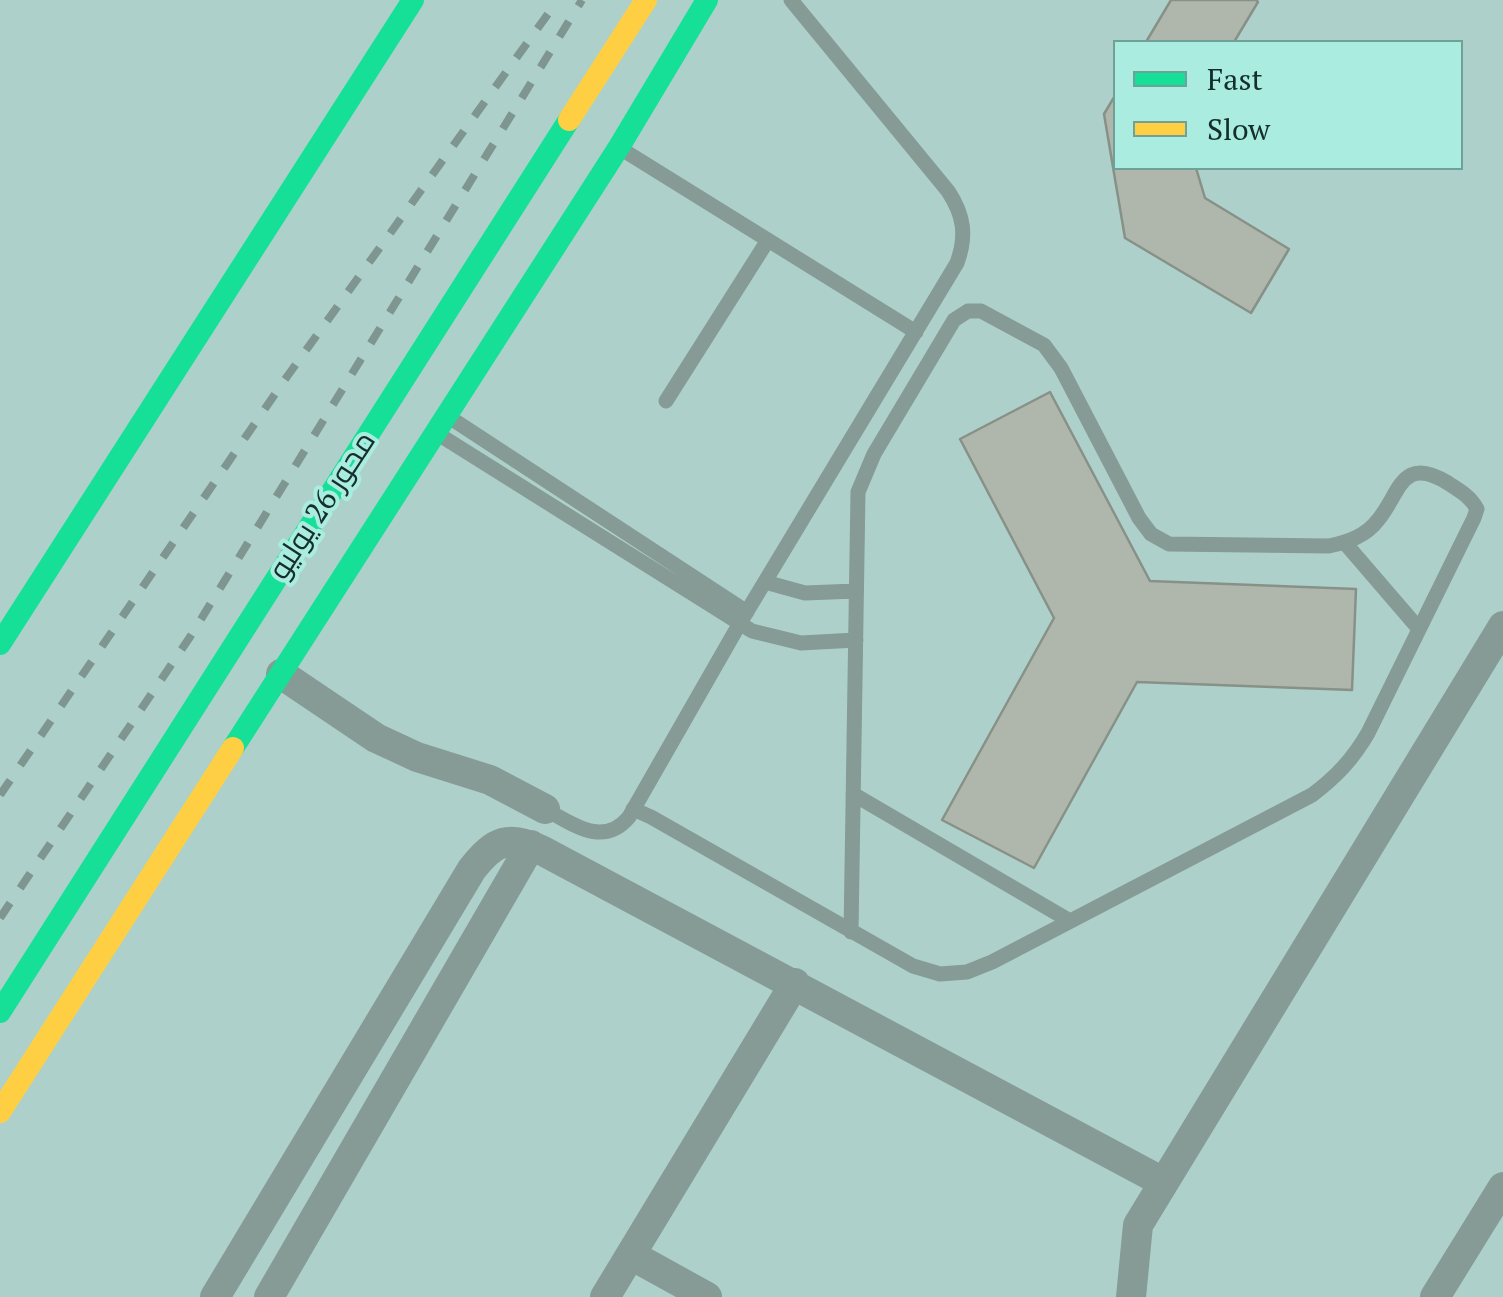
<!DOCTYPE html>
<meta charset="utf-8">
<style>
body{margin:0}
#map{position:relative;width:1503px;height:1297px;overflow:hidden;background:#add1ca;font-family:"PT Serif",serif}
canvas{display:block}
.legend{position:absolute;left:1113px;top:40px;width:350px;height:130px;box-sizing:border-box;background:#aaede0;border:2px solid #6ea198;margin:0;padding:12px 18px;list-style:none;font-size:30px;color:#142f2b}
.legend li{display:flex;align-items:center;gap:20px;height:50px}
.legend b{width:50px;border:2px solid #6ea198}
</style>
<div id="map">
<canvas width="1503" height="1297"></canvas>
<ul class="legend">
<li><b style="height:12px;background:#16e098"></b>Fast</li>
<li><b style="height:12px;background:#ffcf43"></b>Slow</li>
</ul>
</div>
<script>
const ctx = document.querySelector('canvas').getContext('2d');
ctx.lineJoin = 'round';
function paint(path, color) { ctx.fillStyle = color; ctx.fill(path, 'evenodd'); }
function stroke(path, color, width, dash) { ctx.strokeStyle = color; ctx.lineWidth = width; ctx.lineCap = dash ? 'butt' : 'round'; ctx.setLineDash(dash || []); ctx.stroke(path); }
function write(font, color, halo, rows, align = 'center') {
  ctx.font = font + ' "PT Serif",Cairo,serif'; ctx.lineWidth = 8; ctx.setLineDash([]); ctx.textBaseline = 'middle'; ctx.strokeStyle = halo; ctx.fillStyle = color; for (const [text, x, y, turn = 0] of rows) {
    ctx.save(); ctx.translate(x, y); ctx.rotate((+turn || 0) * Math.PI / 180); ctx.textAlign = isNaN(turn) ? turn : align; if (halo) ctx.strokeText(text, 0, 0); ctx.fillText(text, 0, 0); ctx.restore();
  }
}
const building = new Path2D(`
 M1171 0H1256L1258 2 1234 42H1146Z
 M1116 94V168H1196L1205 198 1289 249 1251 313 1125 238 1104 114Z
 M1050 392 1150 581 1356 589 1352 690 1137 682 1034 868 942 820 1054 618 960 439Z`);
paint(building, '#afb7ad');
stroke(building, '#889187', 2.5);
stroke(new Path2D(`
 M623 150 916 332
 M666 401 768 240
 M449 417 747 612
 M438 434 752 631 801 643 856 640
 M1345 543 1419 629
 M765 582 805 593 856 591
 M853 794 1070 921
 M545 809C573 824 603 848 629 817L740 623 957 263C967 236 964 215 948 191L791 0
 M633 809 651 817 913 966 940 974 967 972 992 962 1312 795C1336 777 1353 759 1368 733L1474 518 1477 509C1470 496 1460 491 1448 483 1401 454 1400 494 1378 520 1366 536 1348 542 1329 546L1169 544 1151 534 1139 518 1061 368 1044 345 981 311H968L954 320 874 454 858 492 851 932`), '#869a96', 15);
stroke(new Path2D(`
 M281 674 376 738 417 757 490 780 545 809
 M631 1255 707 1297
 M215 1297 472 869C495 840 509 834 543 851L1163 1182
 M269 1297 531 845
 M605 1297 795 983
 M1131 1297 1138 1225 1503 626
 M1435 1297 1503 1187`), '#869a96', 30);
stroke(new Path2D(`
 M0 644 413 0
 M233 748 619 147 707 0
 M0 1012 569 120`), '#16e098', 22);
stroke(new Path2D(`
 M569 120 646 0
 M0 1112 233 748`), '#ffcf43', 22);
stroke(new Path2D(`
 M0 795 286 378 558 0
 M0 918 190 637 582 0`), '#7f9590', 8, [18, 18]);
write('30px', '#142f2b', '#aaede0', [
 ["محور 26 يوليو",323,506,-57]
]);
</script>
